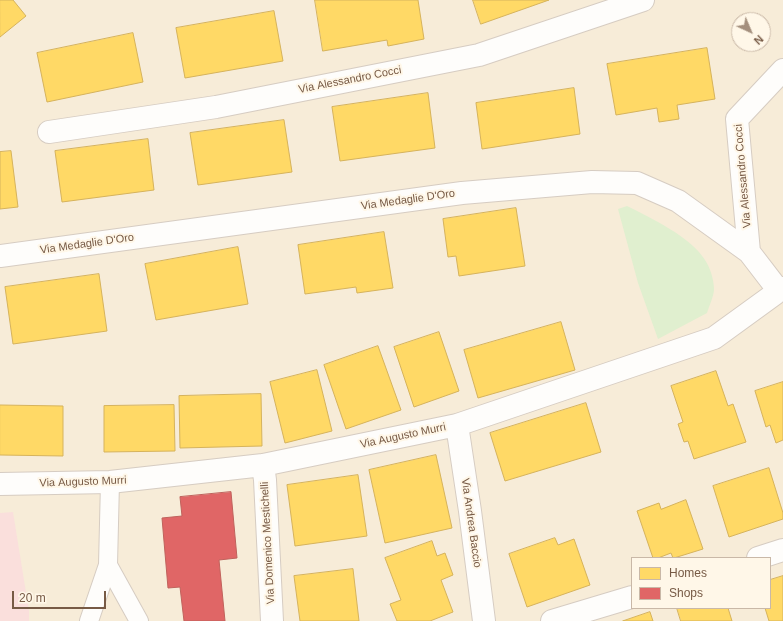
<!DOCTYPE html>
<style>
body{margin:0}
#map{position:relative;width:783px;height:621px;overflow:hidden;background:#f7f1e6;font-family:Arial,sans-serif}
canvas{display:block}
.legend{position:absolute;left:631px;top:557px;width:140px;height:52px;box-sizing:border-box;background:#fff7e8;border:1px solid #c9b8a7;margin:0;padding:5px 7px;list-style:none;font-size:12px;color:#775a45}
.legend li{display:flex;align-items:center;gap:8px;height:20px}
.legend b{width:20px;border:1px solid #c9b8a7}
.north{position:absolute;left:731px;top:12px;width:40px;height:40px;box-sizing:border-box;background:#fff7e8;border:1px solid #c9b8a7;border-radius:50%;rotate:136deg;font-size:11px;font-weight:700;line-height:16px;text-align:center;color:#775a45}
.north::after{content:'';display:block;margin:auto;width:14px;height:18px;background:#a48f7d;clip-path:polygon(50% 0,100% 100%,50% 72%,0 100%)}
.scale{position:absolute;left:12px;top:591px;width:94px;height:18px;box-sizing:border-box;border:2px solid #775a45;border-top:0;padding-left:5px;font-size:12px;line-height:14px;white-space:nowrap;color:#775a45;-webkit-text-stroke:3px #fff7e8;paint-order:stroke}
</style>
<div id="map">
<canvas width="783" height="621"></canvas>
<ul class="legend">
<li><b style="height:11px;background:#ffd966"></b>Homes</li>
<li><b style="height:11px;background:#e06666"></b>Shops</li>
</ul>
<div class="north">N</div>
<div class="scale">20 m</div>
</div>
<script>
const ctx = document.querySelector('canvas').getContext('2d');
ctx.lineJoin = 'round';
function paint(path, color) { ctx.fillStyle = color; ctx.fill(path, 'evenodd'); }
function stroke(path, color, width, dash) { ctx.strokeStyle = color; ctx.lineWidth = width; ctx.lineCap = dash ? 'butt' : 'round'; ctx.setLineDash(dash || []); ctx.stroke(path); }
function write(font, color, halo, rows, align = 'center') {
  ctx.font = font + ' Arial,sans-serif'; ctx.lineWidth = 4; ctx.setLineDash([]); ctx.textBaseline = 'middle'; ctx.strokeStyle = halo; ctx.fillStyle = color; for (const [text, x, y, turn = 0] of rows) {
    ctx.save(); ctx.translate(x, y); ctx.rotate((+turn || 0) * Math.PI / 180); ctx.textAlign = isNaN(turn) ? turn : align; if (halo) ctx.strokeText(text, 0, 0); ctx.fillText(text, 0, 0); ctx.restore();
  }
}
paint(new Path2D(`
 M0 0H783V621H0ZM739 20H763V44H739ZM632 558H770V608H632Z`), '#f7ecd8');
paint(new Path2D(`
 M13 512 29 611V621H0V513Z`), '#fadfdc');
paint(new Path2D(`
 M627 206C651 218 691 237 705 260 710 267 714 280 714 289 714 296 709 306 707 313L658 339 638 283 618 209Z`), '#e0efcf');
const homes = new Path2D(`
 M0 0H13L26 16 0 37Z
 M315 0H418L424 39 388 46 387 40 323 51Z
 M473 0H549L481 24Z
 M274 11 283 61 185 78 176 28Z
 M133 33 143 82 47 102 37 53Z
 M707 48 715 99 677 105 679 119 659 122 657 108 616 115 607 64Z
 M574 88 580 134 482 149 476 103Z
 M428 93 435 148 340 161 332 107Z
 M284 120 292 172 198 185 190 133Z
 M148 139 154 190 62 202 55 151Z
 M11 151 18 207 0 209V152Z
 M516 208 525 266 459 276 456 256 448 257 443 219Z
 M384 232 393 288 357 293 356 287 305 294 298 245Z
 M238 247 248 304 156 320 145 264Z
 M99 274 107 331 13 344 5 287Z
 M561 322 575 370 478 398 464 350Z
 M439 332 459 391 414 407 394 347Z
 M378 346 401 410 346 429 324 365Z
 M317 370 332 431 285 443 270 382Z
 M716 371 728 406 733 404 746 442 694 459 688 441 684 442 678 424 683 422 671 386Z
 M783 382V440L776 443 770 425 766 427 755 391Z
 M261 394 262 446 180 448 179 396Z
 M586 403 601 452 505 481 490 433Z
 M0 405 63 406V456L0 455Z
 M174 405 175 451 104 452V406Z
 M436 455 452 528 385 543 369 470Z
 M769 468 783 513V519L729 537 713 486Z
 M358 475 367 536 295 546 287 485Z
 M686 500 703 549 674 558H673L671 553 658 558H653L637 511 659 503 661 509Z
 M555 538 558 545 574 539 590 585 527 607 509 554Z
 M432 541 437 556 445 553 453 575 441 580 453 612 430 621H397L390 604 401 600 385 558Z
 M353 569 359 621H300L294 576Z
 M783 576V621H769L765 608H770V580Z
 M677 608H728L732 621H681Z
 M650 612 653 621H623Z`);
paint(homes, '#ffd966');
stroke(homes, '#d6b35c', 1);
const shops = new Path2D(`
 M231 492 237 558 219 560 225 621H184L180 587 168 588 162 518 182 516 180 497Z`);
paint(shops, '#e06666');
stroke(shops, '#c0625c', 1);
const lane = new Path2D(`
 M108 565 139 621
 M89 621 108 565 110 482`);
const street = new Path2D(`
 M49 132 216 107 479 55 643 0
 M749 252 737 119 783 70
 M0 256 462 193 592 182 637 183 678 201 749 252 779 291
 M457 425 470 511 484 621
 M263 465 265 480 272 621
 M0 484 110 482 263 465 457 425 714 338 783 288
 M758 558 783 550
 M552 621 632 597`);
stroke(lane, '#d6ccc2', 20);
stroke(street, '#d6ccc2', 24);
stroke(lane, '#fefdfb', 18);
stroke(street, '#fefdfb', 22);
write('11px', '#775a45', '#fff7e8', [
 ["Via Alessandro Cocci",350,80,-11],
 ["Via Alessandro Cocci",743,176,-95],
 ["Via Medaglie D'Oro",408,200,-8],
 ["Via Medaglie D'Oro",87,244,-8],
 ["Via Augusto Murri",403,436,-12],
 ["Via Augusto Murri",83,482,-2],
 ["Via Andrea Baccio",471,523,82],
 ["Via Domenico Mestichelli",268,543,-93]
]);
</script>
